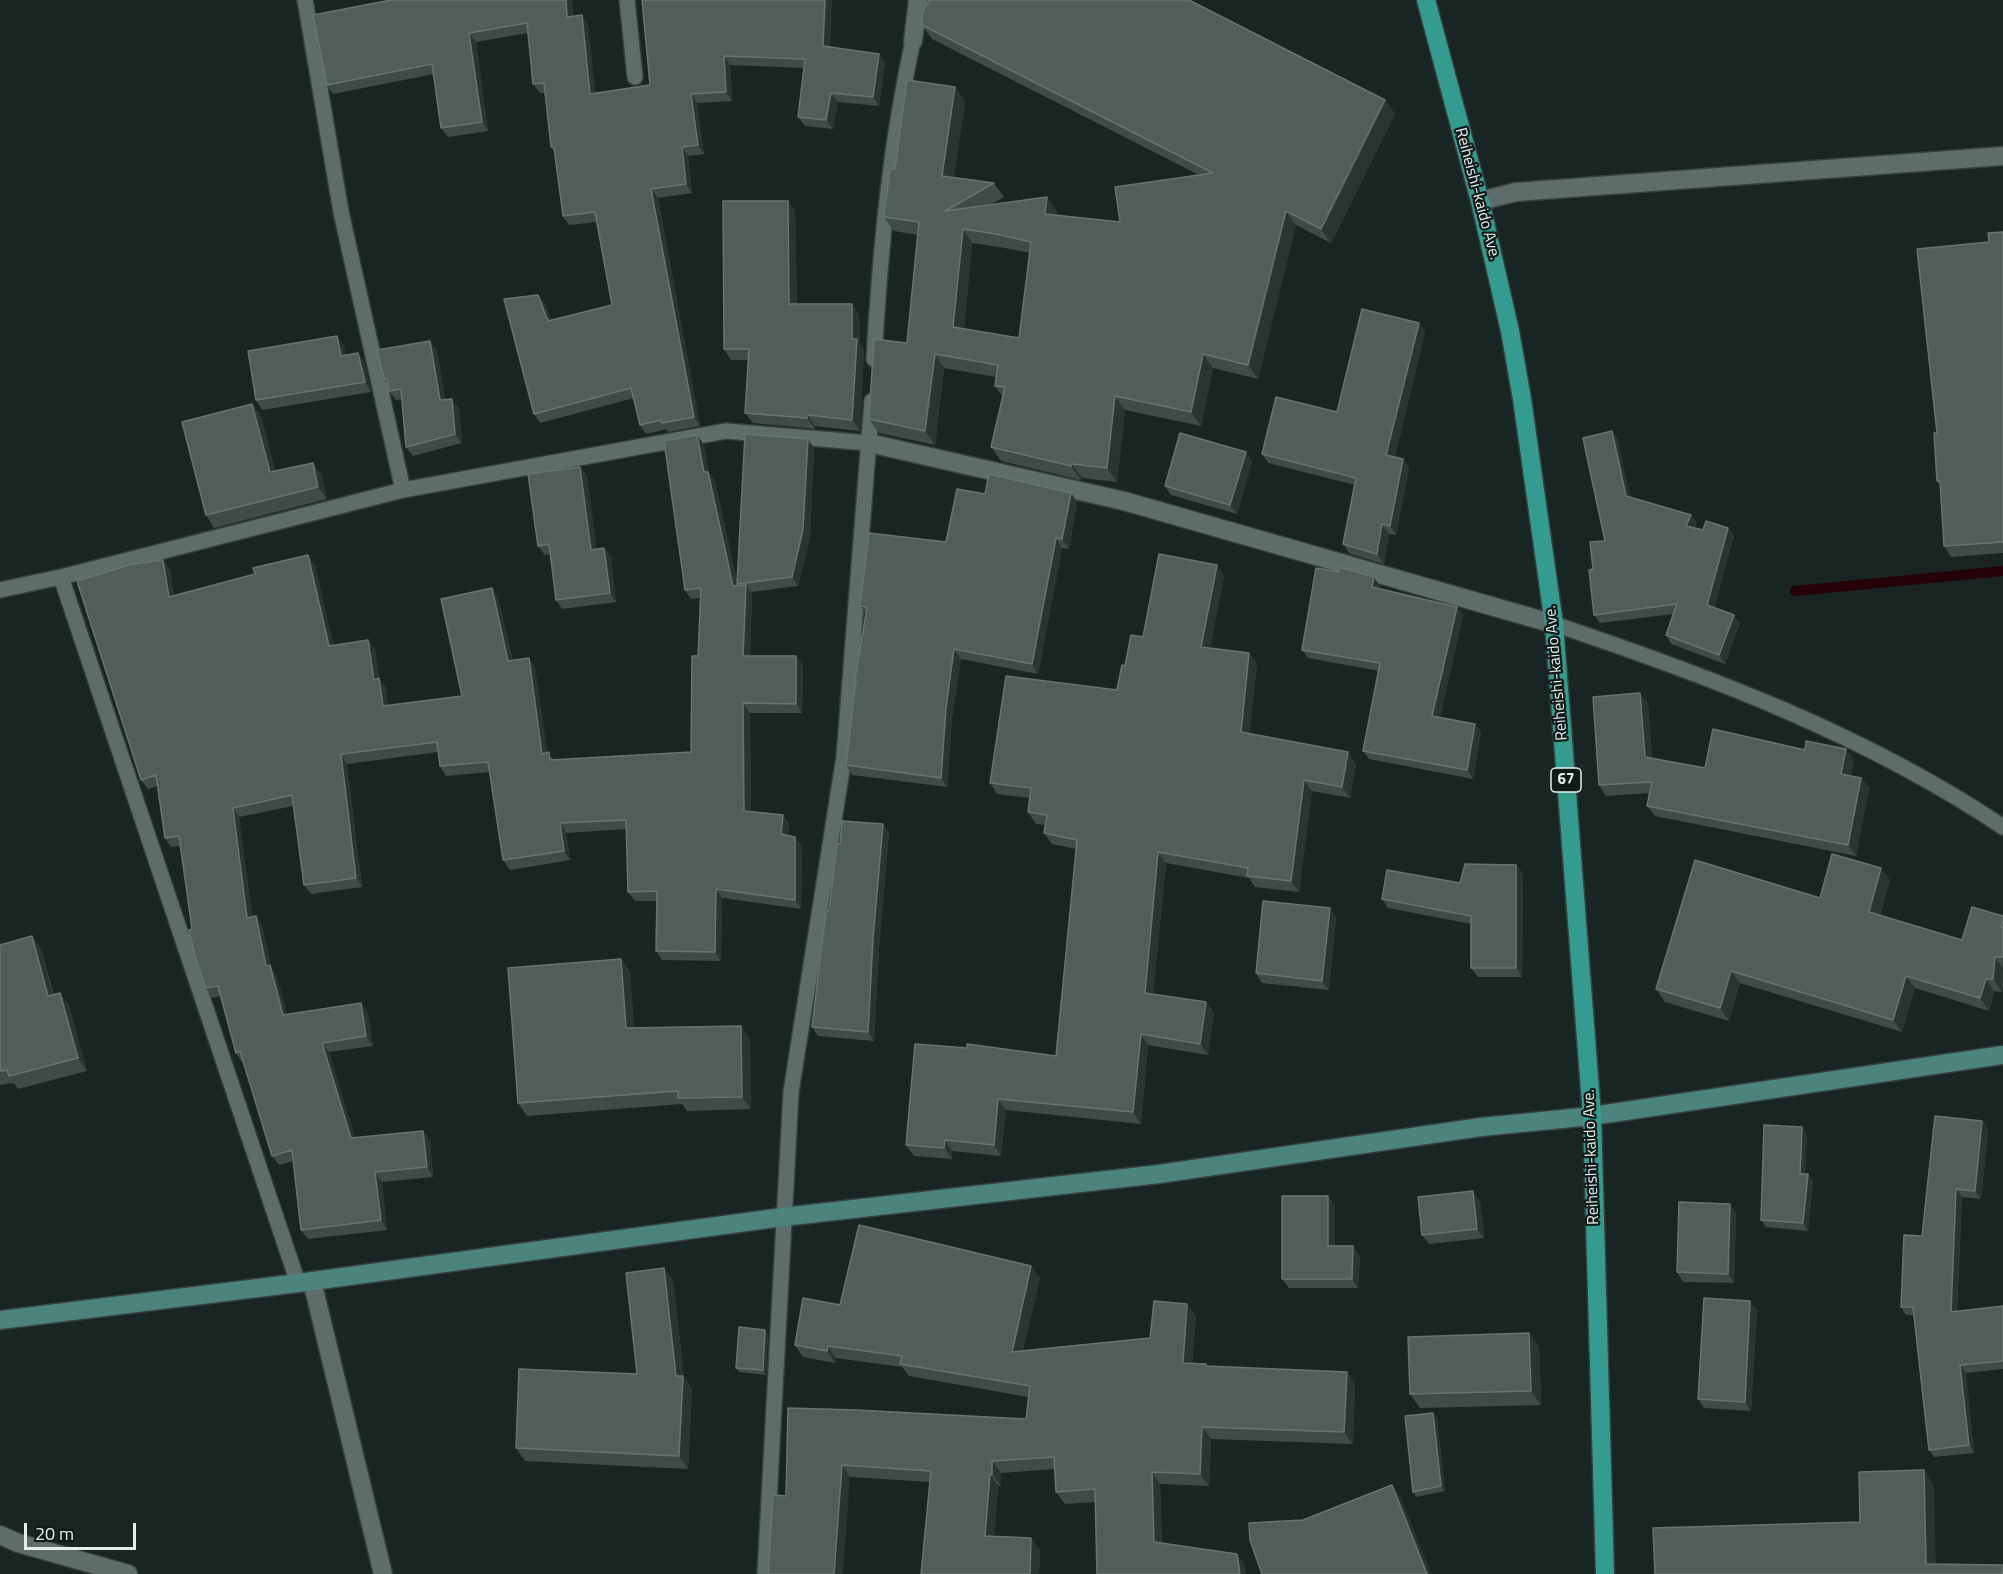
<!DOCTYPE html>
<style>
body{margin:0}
#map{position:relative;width:2003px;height:1574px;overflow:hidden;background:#192523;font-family:"Titillium Web",sans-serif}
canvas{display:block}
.scale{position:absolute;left:24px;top:1523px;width:112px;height:27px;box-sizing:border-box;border:3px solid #e6eeec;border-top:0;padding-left:8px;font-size:18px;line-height:21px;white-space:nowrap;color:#e6eeec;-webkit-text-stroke:4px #101b19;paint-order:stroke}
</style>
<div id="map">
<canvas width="2003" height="1574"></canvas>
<div class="scale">20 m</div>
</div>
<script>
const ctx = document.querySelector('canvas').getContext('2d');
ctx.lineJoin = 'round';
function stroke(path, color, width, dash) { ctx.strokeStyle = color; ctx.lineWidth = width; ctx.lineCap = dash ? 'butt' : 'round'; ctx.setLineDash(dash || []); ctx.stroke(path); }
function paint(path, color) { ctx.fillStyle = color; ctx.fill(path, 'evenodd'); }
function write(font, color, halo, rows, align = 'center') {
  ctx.font = font + ' "Titillium Web",sans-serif'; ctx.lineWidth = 4.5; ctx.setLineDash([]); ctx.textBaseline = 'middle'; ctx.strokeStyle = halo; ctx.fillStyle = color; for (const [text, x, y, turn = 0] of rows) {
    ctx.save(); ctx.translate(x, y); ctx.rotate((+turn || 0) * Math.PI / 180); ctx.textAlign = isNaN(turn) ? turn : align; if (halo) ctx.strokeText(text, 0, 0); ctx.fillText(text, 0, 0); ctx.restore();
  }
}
stroke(new Path2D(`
 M1795 591 2003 571`), '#240207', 10);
const lane = new Path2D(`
 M305 0 341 212 403 490
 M627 0 635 77
 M874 359C880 253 890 145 913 41
 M61 577 298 1283
 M0 590 61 577 403 490 726 431 869 443
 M1554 624C1709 676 1866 735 2003 827
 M765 1574 791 1092 844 757 872 401`);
const street = new Path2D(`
 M913 41 918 0
 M1480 201 1516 192 2003 156
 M869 443 1124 501 1554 624
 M312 1281 383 1574
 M0 1535 18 1543 128 1574`);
const secondary = new Path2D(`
 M0 1320 298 1283 783 1217 1159 1174 1481 1127 1592 1116 2003 1055`);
const primary = new Path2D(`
 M1426 0 1480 201 1510 331 1522 399 1554 624 1592 1116 1605 1574`);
stroke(lane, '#363f3d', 18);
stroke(street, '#363f3d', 21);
stroke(secondary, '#363f3d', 21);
stroke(primary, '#363f3d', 21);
stroke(lane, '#5f6d6a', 15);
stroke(street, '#5f6d6a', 18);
stroke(secondary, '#4a847d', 18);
stroke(primary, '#349c8f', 18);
paint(new Path2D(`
 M391 0H572L573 16 588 24 595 93 650 85 642 0 830 47 879 54 885 63 879 106 838 102 833 129 805 126 798 117 804 68 730 65 732 101 697 103 704 154 688 156 692 193 658 198 700 426 668 432 666 429 646 434 640 425 634 398 540 423 534 414 538 295 545 304 551 321 612 305 597 222 569 225 563 216 555 153 551 147 545 93H540L533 84 528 33 476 42 488 131 448 137 441 128 434 74 333 94 327 85Z
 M922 25 1385 100 1395 114 1331 243 1296 225 1258 379 1213 368 1201 426 1125 410 1117 482 1082 478 1081 480 1001 461 991 447 1003 397 995 386 996 377 944 368 935 445 879 433 869 419 907 343 918 235 894 231 884 217 895 169 965 101 954 177 994 183 1004 197 990 205 1047 197 1057 211 1056 215 1120 222 1199 175 932 39ZM972 243 1005 248 1030 253 1019 338 964 329Z
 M788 201 795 211 797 304 859 314 860 343 864 350 860 431 815 426V429L753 423 745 413 748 360H731L724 349Z
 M2003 232V553L1951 557 1944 546 1940 484 1937 481V433L1989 242Z
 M1419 323 1425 332 1395 457 1403 459 1409 468 1396 535 1389 534 1384 564 1350 554 1343 544 1355 485 1268 463 1262 454 1337 412Z
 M344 346 345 355 364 362 371 392 262 410 256 400Z
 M437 350 445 400 459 408 462 443 413 456 406 447 402 399 396 400 389 391 388 385 384 379Z
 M252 404 261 416 275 471 313 463 322 476 327 499 214 528 206 515Z
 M1612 431 1618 440 1630 498 1691 515 1697 523 1695 528 1703 530 1728 528 1734 536 1714 607 1740 623 1725 664 1671 644 1666 635 1673 614 1600 623 1594 615 1593 569 1605 541Z
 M704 445 709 473 715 481 737 582 814 448 810 538 798 586 751 592 752 594 750 656H796L803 666 802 713H750L751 811 783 815 789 824 788 836 802 846 801 909 722 898 721 961 662 960 656 951V901H635L628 892 626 829 566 833 570 860 510 870 503 860 490 772 446 776 440 766 438 752 347 764 362 887 311 894 304 885 293 806 239 817 252 917 256 916 262 925 271 967 276 974 287 1014 361 1003 368 1013 373 1046 329 1052 355 1138 423 1131 430 1141 433 1177 382 1182 387 1230 308 1239 301 1230 293 1161 279 1165 272 1156 243 1062H242L236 1053 220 996 212 998 206 988 192 929 181 846 171 847 165 838 157 786 148 789 141 780 163 560 170 570 174 596 315 565 333 645 375 649 379 678 386 688 388 706 462 696 498 598 513 661 535 668 547 753 554 760 691 752 698 656 700 598 691 599 685 590Z
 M1252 461 1237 514 1171 495 1165 486Z
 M580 467 587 476 596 549 611 557 616 602 562 609 556 600 550 554 545 555 538 546Z
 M1071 493 1077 502 1069 549 1062 548 1038 674 961 659 952 718 947 787 852 775 846 765 856 682 855 680 866 614 860 606 946 542 985 494Z
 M1217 565 1224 576 1210 648 1249 653 1257 664 1249 734 1356 764 1350 798 1312 791 1299 892 1255 887 1249 878 1166 863 1153 994 1206 1002 1214 1013 1208 1055 1148 1045 1141 1124 1006 1110 1001 1156 952 1151V1159L914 1156 906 1145 1056 1056 1076 849 1052 844 1044 833 1045 825 1036 824 1028 812 1030 798 997 794 990 783 1117 690 1125 666 1143 637Z
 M1338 572 1380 586 1379 589 1457 607 1463 615 1440 717 1475 724 1481 732 1473 779 1369 759 1363 751 1379 671 1308 658 1302 650Z
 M1640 693 1648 704 1652 758 1705 768 1805 750 1854 760 1851 776 1861 778 1869 788 1856 856 1655 816 1647 806 1649 793 1606 796 1599 785Z
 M883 824 889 833 879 948 874 1041 818 1036 812 1027 829 911 840 844Z
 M1516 865 1523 874 1522 977H1478L1471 968V924L1388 908 1382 899 1460 883Z
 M1890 880 1880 916 1962 940 2003 916V983L2002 992 1994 991 1989 1011 1915 988 1902 1032 1740 983 1729 1021 1665 1002 1656 989 1820 898Z
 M1336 918 1329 990 1262 983 1256 973Z
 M32 936 41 949 54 995 60 993 69 1006 87 1071 18 1089 14 1083 0 1085V945Z
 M621 959 630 972 634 1028 741 1026 750 1039 751 1109 687 1111 682 1104 527 1116 518 1103Z
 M1982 1121 1988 1129 1981 1199 1962 1197 1957 1311 2003 1306V1369L1966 1373 1974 1453 1934 1457 1929 1450 1914 1315H1906L1901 1307 1922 1236Z
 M1807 1134 1805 1174 1813 1182 1808 1231 1766 1227 1761 1220Z
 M1480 1201 1484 1238 1429 1244 1422 1235Z
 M1335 1205V1246L1360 1256 1358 1288H1289L1282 1279Z
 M1736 1213 1734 1283 1683 1282 1677 1272Z
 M1031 1266 1040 1278 1023 1350 1150 1338 1187 1304 1196 1316 1192 1363 1208 1366 1347 1372 1355 1384 1353 1444 1211 1439 1209 1486 1160 1484 1162 1543 1237 1554 1245 1566 1097 1574 1095 1502 1065 1504 1056 1492 1055 1469 1001 1473V1486H998L994 1536 1031 1538 1040 1550 1039 1574 930 1482 850 1477 786 1496 788 1408 1026 1419 1028 1397 909 1376 902 1367 836 1358 835 1363 803 1357 795 1345 840 1305Z
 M664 1268 673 1281 684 1377 692 1389 688 1469 525 1461 516 1448 637 1374Z
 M1757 1310 1751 1411 1704 1408 1698 1399Z
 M1529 1333 1539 1347 1541 1405 1420 1408 1410 1394Z
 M768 1335 766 1375 739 1372 736 1368Z
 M1437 1418 1445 1491 1416 1497 1413 1492Z`), '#3f4b48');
paint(new Path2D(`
 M566 0H572L573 26 567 17Z
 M825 0H832L830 56 823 46Z
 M582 15 588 24 596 103 590 94Z
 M469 33 476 42 488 131 482 122Z
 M879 54 885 63 879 106 873 97Z
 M724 56 730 65 732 101 726 92Z
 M955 87 965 101 952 190 942 176Z
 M831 93 838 102 833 129 826 120Z
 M691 94 697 103 704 154 698 145Z
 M1385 100 1395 114 1331 243 1321 229Z
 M682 147 688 156 692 193 686 184Z
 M651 189 658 198 700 426 694 417Z
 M1047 197 1057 211 1054 228 1045 214Z
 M788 201 795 211 797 315 789 304Z
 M1286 211 1296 225 1258 379 1248 365Z
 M963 229 972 243 963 341 953 327Z
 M538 295 545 304 555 331 548 321Z
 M852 304 859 314 860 343 864 350 860 431 852 420Z
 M1419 323 1425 332 1393 465 1386 455Z
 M337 336 344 346 347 365 341 356Z
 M430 341 437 350 447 409 440 400Z
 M358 353 364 362 371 392 365 382Z
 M935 354 944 368 935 445 925 431Z
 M1203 354 1213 368 1201 426 1191 412Z
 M1115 396 1125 410 1117 482 1107 468Z
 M452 399 459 408 462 443 455 434Z
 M252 404 261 416 279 484 270 472Z
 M808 415 815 426V429L807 418Z
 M1612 431 1618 440 1632 505 1626 496Z
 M697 435 704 445 709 473 715 481 740 595 733 586 704 472Z
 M808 439 814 448 810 538 798 586 792 577Z
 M1246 452 1252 461 1237 514 1230 505Z
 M1403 459 1409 468 1396 535 1390 526Z
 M313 463 322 476 327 499 318 487Z
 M1072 464 1082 478 1081 480 1071 466Z
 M580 467 587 476 598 559 591 550Z
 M1071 493 1077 502 1069 549 1062 539Z
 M1691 515 1697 523 1692 534 1686 526Z
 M1382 524 1389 534 1384 564 1377 554Z
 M1728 528 1734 536 1713 613 1707 605Z
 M1056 538 1062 548 1038 674 1032 664Z
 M604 548 611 557 616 602 610 593Z
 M308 555 315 565 336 655 329 646Z
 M163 560 170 570 176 607 169 597Z
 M1217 565 1224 576 1208 658 1201 647Z
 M1374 577 1380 586 1378 596 1372 587Z
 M746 585 752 594 750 666 743 656Z
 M492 588 498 598 515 671 508 661Z
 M1457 607 1463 615 1438 725 1432 716Z
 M1734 615 1740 623 1725 664 1719 655Z
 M368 640 375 649 380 689 374 680Z
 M954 649 961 659 952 718 947 787 941 778 946 708Z
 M1249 653 1257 664 1248 743 1241 732Z
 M796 656 803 666 802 713 796 704Z
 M529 658 535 668 549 763 542 754Z
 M379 678 386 688 389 716 383 706Z
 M1640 693 1648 704 1653 768 1645 757Z
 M743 703 750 713 751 820 744 811Z
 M1475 724 1481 732 1473 779 1467 770Z
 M1846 749 1854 760 1849 785 1841 774Z
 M1348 752 1356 764 1350 798 1342 787Z
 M341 754 347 764 362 887 356 878Z
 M1861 778 1869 788 1856 856 1848 845Z
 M1304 780 1312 791 1299 892 1291 881Z
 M233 808 239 817 254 927 247 918Z
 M783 815 789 824 787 844 781 834Z
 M560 823 566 833 570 860 564 851Z
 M883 824 889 833 879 948 874 1041 868 1032 873 939Z
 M795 837 802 846 801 909 795 900Z
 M1158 852 1166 863 1152 1004 1145 993Z
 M1516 865 1523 874 1522 977 1516 968Z
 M1881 868 1890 880 1877 925 1869 912Z
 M716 889 722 898 721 961 715 952Z
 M1330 908 1336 918 1329 990 1322 981Z
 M256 916 262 925 271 967 276 974 290 1024 283 1015 266 966Z
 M32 936 41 949 57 1010 48 996Z
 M1995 957 2003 968 2002 992 1993 979Z
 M621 959 630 972 635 1041 626 1028Z
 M1731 971 1740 983 1729 1021 1720 1008Z
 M1906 976 1915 988 1902 1032 1893 1020Z
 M1986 979 1994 991 1989 1011 1980 998Z
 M60 993 69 1006 87 1071 78 1058Z
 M1206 1002 1214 1013 1208 1055 1200 1044Z
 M361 1003 368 1013 373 1046 366 1036Z
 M741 1026 750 1039 751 1109 742 1097Z
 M1141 1034 1148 1045 1141 1124 1133 1112Z
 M322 1043 329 1052 358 1148 351 1138Z
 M998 1099 1006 1110 1001 1156 994 1145Z
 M1982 1121 1988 1129 1981 1199 1975 1191Z
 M1802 1127 1807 1134 1805 1181 1800 1174Z
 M423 1131 430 1141 433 1177 427 1167Z
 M945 1140 952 1151V1159L944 1148Z
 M375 1172 382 1182 387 1230 381 1220Z
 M1808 1174 1813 1182 1808 1231 1803 1223Z
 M1956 1189 1962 1197 1956 1320 1951 1312Z
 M1473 1191 1480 1201 1484 1238 1477 1229Z
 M1328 1196 1335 1205V1255L1328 1246Z
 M1730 1204 1736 1213 1734 1283 1728 1274Z
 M1353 1246 1360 1256 1358 1288 1352 1279Z
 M1031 1266 1040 1278 1020 1364 1012 1352Z
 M664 1268 673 1281 684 1377 692 1389 688 1469 679 1456 676 1376Z
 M1750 1301 1757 1310 1751 1411 1745 1402Z
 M1187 1304 1196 1316 1191 1375 1183 1363Z
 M765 1330 768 1335 766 1375 763 1370Z
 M1529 1333 1539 1347 1541 1405 1531 1391Z
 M828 1346 836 1358 835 1363 827 1351Z
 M1960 1365 1966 1373 1974 1453 1969 1445Z
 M1347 1372 1355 1384 1353 1444 1344 1432Z
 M1433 1413 1437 1418 1445 1491 1441 1486Z
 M1202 1427 1211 1439 1209 1486 1200 1474Z
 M992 1461 1001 1473V1486L992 1474Z
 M842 1465 850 1477 843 1574H834Z
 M1924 1470 1934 1485 1936 1574 1926 1564Z
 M1152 1472 1160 1484 1162 1554 1154 1542Z
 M990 1474 998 1486 993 1548 985 1536Z
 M1392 1485 1401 1498 1431 1574H1427Z
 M1031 1538 1040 1550 1039 1574H1030Z
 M1237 1554 1245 1566 1246 1574H1240Z`), '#283532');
const building = new Path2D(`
 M391 0H566L567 17 582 15 590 94 650 85 642 0H825L823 46 879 54 873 97 831 93 826 120 798 117 805 59 724 56 726 92 691 94 698 145 682 147 686 184 651 189 694 417 662 423 661 420 640 425 631 388 534 414 504 299 538 295 548 321 612 305 595 212 563 216 554 147H551L544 83 533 84 527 23 469 33 482 122 441 128 432 64 327 85 313 15Z
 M929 0H1189L1385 100 1321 229 1286 211 1248 365 1203 354 1191 412 1115 396 1107 468 1072 464 1071 466 991 447 1005 387 995 386 998 365 935 354 925 431 869 419 874 339 907 343 919 222 884 217 890 169H895L907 80 955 87 942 176 994 183 945 211 1047 197 1045 214 1120 222 1115 187 1213 173 922 25V14ZM963 229 996 234 1031 242 1019 338 953 327Z
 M723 201H788L789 304H852V339H857L852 420 808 415 807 418 745 413 749 349H724Z
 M2003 232V542L1944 546 1940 481H1937L1934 433H1937L1917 249 1989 242 1988 233Z
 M1362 309 1419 323 1386 455 1403 459 1390 526 1382 524 1377 554 1343 544 1356 478 1262 454 1276 397 1337 412Z
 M337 336 341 356 358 353 365 382 256 400 248 351Z
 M430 341 440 400 452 399 455 434 406 447 401 389 389 391 387 379H384L377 350Z
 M252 404 270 472 313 463 318 487 206 515 182 422Z
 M1612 431 1626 496 1691 515 1686 526 1703 530 1706 521 1728 528 1707 605 1734 615 1719 655 1666 635 1677 604 1594 615 1589 570 1593 569 1590 542 1605 541 1583 438Z
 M1180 433 1246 452 1230 505 1165 486Z
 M745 434 808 439 803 529 792 577 737 584Z
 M697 435 704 472H708L733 586 746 585 743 656H796V704L743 703 744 811 783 815 781 834 795 837V900L716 889 715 952 656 951 657 891 628 892 626 820 560 823 564 851 503 860 488 762 440 766 437 742 341 754 356 878 304 885 292 795 233 808 247 918 256 916 266 966 270 965 283 1015 361 1003 366 1036 322 1043 351 1138 423 1131 427 1167 375 1172 381 1220 301 1230 292 1150 272 1156 240 1051 236 1053 218 986 206 988 195 956 189 930 192 929 179 836 165 838 156 775 141 780 77 581 129 565 163 560 169 597 255 574 253 568 308 555 329 646 368 640 374 680 379 678 383 706 462 696 441 599 492 588 508 661 529 658 542 754 549 752 550 760 691 752 692 656H698L701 588 685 590 664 441Z
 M580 467 591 550 604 548 610 593 556 600 549 544 538 546 528 474Z
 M989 474 1071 493 1062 539 1056 538 1032 664 954 649 946 708 941 778 846 765 856 680H855L867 607 860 606 869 533 946 542 957 489 985 494Z
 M1159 554 1217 565 1201 647 1249 653 1241 732 1348 752 1342 787 1304 780 1291 881 1247 876 1248 868 1158 852 1145 993 1206 1002 1200 1044 1141 1034 1133 1112 998 1099 994 1145 945 1140 944 1148 906 1145 915 1044 967 1048V1044L1056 1056 1077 840 1044 833 1047 815 1028 812 1031 788 990 783 1006 676 1117 690 1122 665 1125 666 1131 635 1143 637Z
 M1339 567 1374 577 1372 587 1457 607 1432 716 1475 724 1467 770 1363 751 1380 663 1302 650 1316 568 1338 572Z
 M1640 693 1645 757 1705 768 1713 729 1805 750 1806 741 1846 749 1841 774 1861 778 1848 845 1647 806 1652 782 1599 785 1593 697Z
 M842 821 883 824 873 939 868 1032 812 1027 826 911H829L837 844H840Z
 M1832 854 1881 868 1869 912 1962 940 1972 907 2003 916V920L2001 927H2003V957H1995L1993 979H1986L1980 998 1906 976 1893 1020 1731 971 1720 1008 1656 989 1695 860 1820 898Z
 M1465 864 1516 865V968H1471V916L1382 899 1387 870 1460 883Z
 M1263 901 1330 908 1322 981 1256 973Z
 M32 936 48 996 60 993 78 1058 9 1076 7 1070 0 1071V945Z
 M621 959 626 1028 741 1026 742 1097 678 1098V1091L518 1103 508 968Z
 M1935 1116 1982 1121 1975 1191 1956 1189 1951 1312 2003 1306V1361L1960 1365 1969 1445 1929 1450 1913 1307H1901L1904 1235 1922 1236Z
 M1764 1125 1802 1127 1800 1174H1808L1803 1223 1761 1220Z
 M1473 1191 1477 1229 1422 1235 1418 1197Z
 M1282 1196H1328V1246H1353L1352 1279H1282Z
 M1679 1202 1730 1204 1728 1274 1677 1272Z
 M859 1225 1031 1266 1012 1352 1150 1338 1154 1301 1187 1304 1183 1363 1206 1364V1366L1347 1372 1344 1432 1202 1427 1200 1474 1152 1472 1154 1542 1237 1554 1240 1574H1097L1095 1489 1056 1492 1054 1457 992 1461V1474H990L985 1536 1031 1538 1030 1574H921L931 1471 842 1465 834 1574H768L773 1495 786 1496 788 1408 856 1410 1026 1419 1030 1386 900 1364 902 1356 828 1346 827 1351 795 1345 803 1298 840 1305Z
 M664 1268 676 1376H683L679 1456 516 1448 519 1369 637 1374 626 1273Z
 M1704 1298 1750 1301 1745 1402 1698 1399Z
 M739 1327 765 1330 763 1370 736 1368Z
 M1529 1333 1531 1391 1410 1394 1408 1337Z
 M1433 1413 1441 1486 1413 1492 1405 1416Z
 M1924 1470 1926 1564 2003 1565V1574H1655L1653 1528 1860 1522 1859 1472Z
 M1392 1485 1427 1574H1262L1250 1540 1249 1523 1303 1520Z`);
paint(building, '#515d5a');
stroke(building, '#687471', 1.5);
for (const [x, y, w] of [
 [1566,780,30]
]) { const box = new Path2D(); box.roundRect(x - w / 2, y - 12, w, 24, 4.5); ctx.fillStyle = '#101b19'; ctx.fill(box); stroke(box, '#e6eeec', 1.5); }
write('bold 15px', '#e6eeec', null, [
 ["67",1566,780]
]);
write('16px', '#e6eeec', '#101b19', [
 ["Reiheishi-kaido Ave.",1477,194,75],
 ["Reiheishi-kaido Ave.",1557,673,-95],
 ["Reiheishi-kaido Ave.",1592,1157,-92]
]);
</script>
